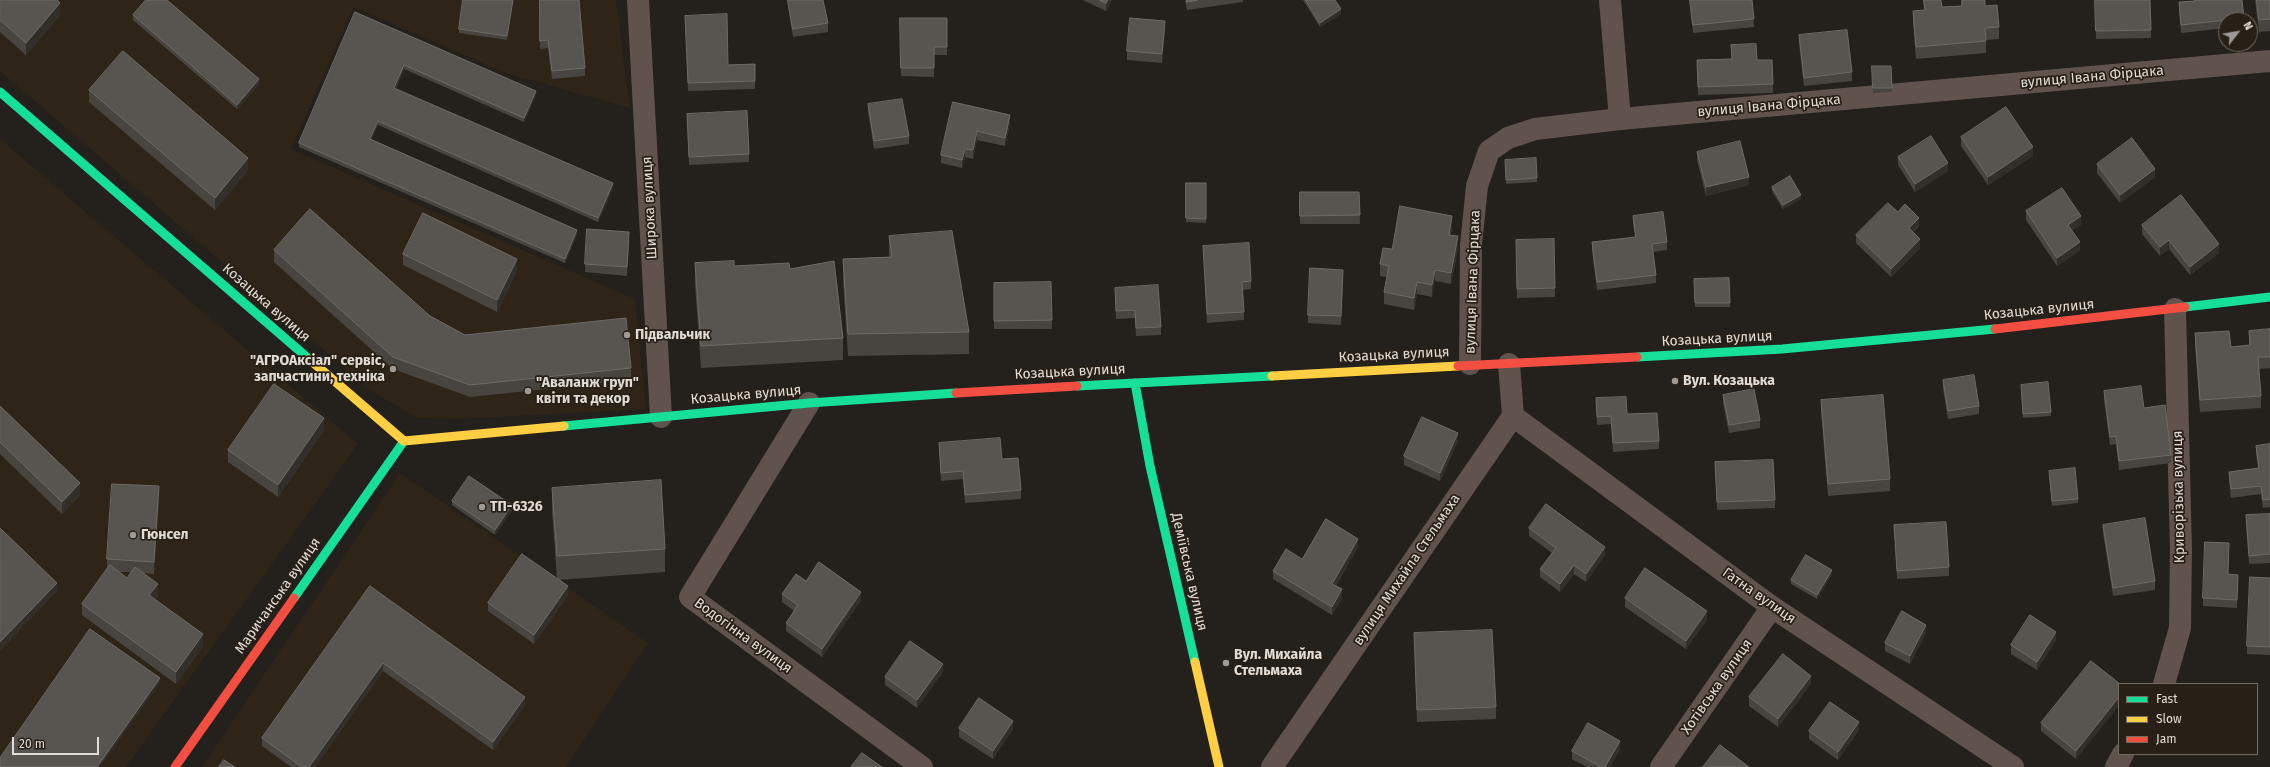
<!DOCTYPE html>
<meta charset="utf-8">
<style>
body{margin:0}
#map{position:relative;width:2270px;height:767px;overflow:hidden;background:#24201b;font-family:"Fira Sans",sans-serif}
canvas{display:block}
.legend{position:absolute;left:2118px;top:683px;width:140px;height:72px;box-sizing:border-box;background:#282017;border:1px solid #726b63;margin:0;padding:5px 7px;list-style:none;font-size:12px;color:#e1dcd6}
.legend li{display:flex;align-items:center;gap:8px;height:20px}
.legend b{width:20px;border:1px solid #726b63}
.north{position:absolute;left:2218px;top:12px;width:40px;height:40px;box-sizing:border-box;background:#282017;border:1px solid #726b63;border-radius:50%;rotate:59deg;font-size:11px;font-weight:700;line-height:16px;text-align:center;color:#e1dcd6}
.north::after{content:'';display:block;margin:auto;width:14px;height:18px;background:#9f9a95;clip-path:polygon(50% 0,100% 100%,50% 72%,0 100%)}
.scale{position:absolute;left:12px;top:737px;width:87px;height:18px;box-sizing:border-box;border:2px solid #e1dcd6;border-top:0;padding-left:5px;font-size:12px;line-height:14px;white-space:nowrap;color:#e1dcd6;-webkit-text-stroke:3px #282017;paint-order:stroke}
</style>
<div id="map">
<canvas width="2270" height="767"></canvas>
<ul class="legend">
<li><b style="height:5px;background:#16e098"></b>Fast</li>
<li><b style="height:5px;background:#ffcf43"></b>Slow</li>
<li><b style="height:5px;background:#f24e42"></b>Jam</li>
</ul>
<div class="north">N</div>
<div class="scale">20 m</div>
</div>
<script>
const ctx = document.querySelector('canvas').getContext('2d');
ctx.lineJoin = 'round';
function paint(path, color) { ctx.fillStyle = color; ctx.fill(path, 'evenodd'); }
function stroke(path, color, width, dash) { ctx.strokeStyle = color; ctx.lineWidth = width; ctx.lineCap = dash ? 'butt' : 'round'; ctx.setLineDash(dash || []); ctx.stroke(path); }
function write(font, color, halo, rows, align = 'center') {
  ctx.font = font + ' "Fira Sans",sans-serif'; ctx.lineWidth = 3.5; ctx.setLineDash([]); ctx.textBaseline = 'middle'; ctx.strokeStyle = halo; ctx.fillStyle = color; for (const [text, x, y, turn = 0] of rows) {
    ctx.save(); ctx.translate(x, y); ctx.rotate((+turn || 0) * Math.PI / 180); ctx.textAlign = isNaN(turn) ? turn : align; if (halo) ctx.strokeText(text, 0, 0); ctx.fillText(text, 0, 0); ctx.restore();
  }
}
paint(new Path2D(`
 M0 0H616L630 108 505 73 354 7 291 149 635 299 646 409 458 419 417 418 370 390 0 71Z
 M0 139 358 444 126 767H0Z
 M400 473 648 643 566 767H202Z`), '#2f2418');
stroke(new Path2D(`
 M638 0 661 417
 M1610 0 1620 119
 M1470 364 1471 245 1477 186 1489 151 1508 138 1535 129 1620 119 2270 61
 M809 403 690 597 922 767
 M1513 416 1772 607 2013 767
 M2164 684 2180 628 2181 550 2175 309
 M1272 767 1513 416 1509 364
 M1661 767 1772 607
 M2116 767 2123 754`), '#60534e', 22);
stroke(new Path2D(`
 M0 92 309 359
 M2185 307 2270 297
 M1637 357 1782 349 1995 329
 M1135 383 1150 466 1195 662
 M1077 386 1272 376
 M564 426 809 403 956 393
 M294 598 404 441`), '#16e098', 9);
stroke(new Path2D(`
 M309 359 404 441 564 426
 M1272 376 1458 366
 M1195 662 1219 767`), '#ffcf43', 9);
stroke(new Path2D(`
 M1995 329 2185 307
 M1458 366 1637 357
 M956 393 1077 386
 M175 767 294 598`), '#f24e42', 9);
paint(new Path2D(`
 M0 0 60 15 26 55 0 32Z
 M513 0 507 40 459 33V29Z
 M540 0 585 68V76L552 79 548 48 540 49Z
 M787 0H823L828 23V32L793 37Z
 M1083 0H1112L1106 11Z
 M1185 0H1243V2L1187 10Z
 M1303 0H1335L1341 14 1320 27Z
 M1690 0H1752L1754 27 1693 33Z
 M1923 0H1941L1942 7 1961 6V0H1985V6L1999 27V39L1986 40V53L1916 59 1913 23V11L1924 10Z
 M2095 0 2151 30V38L2096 39Z
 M2194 0H2242L2244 20H2226V28L2181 33 2179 11V2L2194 1Z
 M2255 0H2270V31L2259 32Z
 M355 12 536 95 524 122 404 69 396 89 613 188 598 222 378 125 371 139 577 234 565 263 299 147V143Z
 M133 15 259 84 237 109 133 20Z
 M685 16 728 65 755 64V89L688 91Z
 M900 18H947V55H934V77L901 76Z
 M1165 30 1162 63 1127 60V51Z
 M1799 35 1852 72V81L1804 86 1799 44Z
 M1731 45 1773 84V93L1698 95 1697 60 1732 59Z
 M1872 66H1891L1892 92 1873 93Z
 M89 90 248 170 215 210 89 102Z
 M953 102 1010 123 1005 146 977 140 973 159 965 157 962 168 941 163V155Z
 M868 104 909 136V144L874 149 868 112Z
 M687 114 749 154V162L689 165Z
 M1961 137 2033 156 1988 185 1961 146Z
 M1697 152 1749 185 1706 196 1697 160Z
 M1898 157 1948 171 1915 192 1898 165Z
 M1505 160 1537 178V182L1506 184Z
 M2097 164 2155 177 2120 203 2097 173Z
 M1186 183H1206V223L1186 222Z
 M1772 187 1801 199 1783 209 1772 191Z
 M1300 192H1359L1360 224H1300Z
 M2026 211 2081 225 2072 230 2080 250 2057 266 2026 220Z
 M1898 212 1919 226 1913 232 1920 248 1891 277 1856 243V235Z
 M1633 216 1667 242V250L1653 252 1656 275V283L1597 290 1592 251V242L1635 237 1633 224Z
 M2142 225 2219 253 2190 275 2169 249 2160 256 2142 234Z
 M1452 228 1451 235 1458 248 1451 284 1435 281 1432 297 1417 294 1414 310 1384 304V292L1387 277 1380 276V264L1392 249Z
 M889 236 969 332V354L848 356 843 281V259L889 257Z
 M1516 240 1555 288V297L1517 298Z
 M629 241 627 276 585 272V264Z
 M1203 246 1251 281V289L1243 290 1244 320 1207 323Z
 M274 250 430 316 465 335 631 368V380L470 397 393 369 274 262Z
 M403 254 517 271 497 312 403 265Z
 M695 263 734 266 790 269 843 338V360L701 368 695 285Z
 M1343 278 1341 325 1308 323V315Z
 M1729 278 1730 307H1695L1694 279Z
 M1051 282 1052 329H994V283Z
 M1115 288 1161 327V335L1136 336 1135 318 1116 319Z
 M2270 329V368L2259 369 2261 396V408L2200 412 2195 345V333L2231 347 2249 345V331Z
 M1943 380 1979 406V414L1948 419 1943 389Z
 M2021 385 2051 412V416L2023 418Z
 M2104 391 2144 408 2171 455V463L2119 470 2116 444 2110 445 2104 399Z
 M1723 395 1760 420V428L1729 433 1723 403Z
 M1596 398 1627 414 1659 441V449L1613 452 1611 424 1597 425Z
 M1821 400 1890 479V491L1828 496 1821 412Z
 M0 406 80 495 62 514 0 454Z
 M324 430 278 497 228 462V450Z
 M1458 441 1440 481 1404 465V456Z
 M939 443 1021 490V499L965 503 963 479 941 481Z
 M2270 444V507L2263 508 2261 494 2231 498 2229 480V472L2258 468 2256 454V446Z
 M1715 462 1775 500V508L1717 510Z
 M2049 471 2078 499V503L2052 506Z
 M552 488 665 549V572L558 580 568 595 534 644 488 611V603L557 579 552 511Z
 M159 498 154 574 143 573 158 596 155 599 203 646 176 684 82 615V604L107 568V559ZM120 572H131L127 578Z
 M452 501 512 510 495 535 452 505Z
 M2270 514V563L2249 564 2246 524V515Z
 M1894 525 1949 567V576L1897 579Z
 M2103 525 2155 581V590L2113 596 2103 533Z
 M1529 528 1605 555 1586 582 1574 574 1560 592 1540 577V569L1552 553 1529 536Z
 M1358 547 1336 586 1342 598 1332 615 1273 579V571L1302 559Z
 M1832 574 1817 599 1791 584V580Z
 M2228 574 2238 575 2237 608 2203 606V598Z
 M2270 578V655L2247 654V646Z
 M806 581 861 600 822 657 786 631V623L794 611 782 602V594Z
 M370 586 525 705 493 750 383 671 315 767H291L262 746V738Z
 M1625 598 1707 620 1686 649 1625 607Z
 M1414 633 1496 707V719L1417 722Z
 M1926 633 1910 664 1885 651V643Z
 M2056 640 2037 670 2011 654V645Z
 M943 672 917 708 885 685V677Z
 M1811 684 1778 727 1749 706V697Z
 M2119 684V705L2076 759 2041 731V723Z
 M959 728 1013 729 993 759 959 737Z
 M1859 730 1838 760 1809 739V731Z
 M1620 749 1610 767H1587L1572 759V751Z
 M2224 754H2240V755Z`), '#48443f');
paint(new Path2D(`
 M513 0 507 40V36Z
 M1108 0H1112L1106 11V3Z
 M60 3V15L26 55V43Z
 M1341 9V14L1320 27V23Z
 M1165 21V30L1162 63V54Z
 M404 65V69L394 92V88Z
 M259 79V84L237 109V105Z
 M536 91V95L524 122V118Z
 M1010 115V123L1005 146V138Z
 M378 121V125L370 143V139Z
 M977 131V140L973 159V150Z
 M2033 147V156L1988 185V177Z
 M965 149V157L962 168V160Z
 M248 158V170L215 210V198Z
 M1948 163V171L1915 192V184Z
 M2155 169V177L2120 203V195Z
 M1749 177V185L1706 196V187Z
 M613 183V188L598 222V218Z
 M1801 195V199L1783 209V205Z
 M1452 216V228L1449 246V235Z
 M2081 216V225L2068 233V225Z
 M1919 218V226L1909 236V228Z
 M577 230V234L565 263V259Z
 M629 232V241L627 276V267Z
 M1458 236V248L1451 284V273Z
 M1920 239V248L1891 277V269Z
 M2169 240V249L2160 256V247Z
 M2080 242V250L2057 266V258Z
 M2219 244V253L2190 275V267Z
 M517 259V271L497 312V300Z
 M1343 270V278L1341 325V316Z
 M1435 270V281L1432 297V285Z
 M1417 282V294L1414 310V298Z
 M324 418V430L278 497V485Z
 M1458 433V441L1440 481V473Z
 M80 483V495L62 514V502Z
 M159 486V498L154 574V562Z
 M512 505V510L495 535V530Z
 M1358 539V547L1332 592V584Z
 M1605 547V555L1586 582V574Z
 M1574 565V574L1560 592V584Z
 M1832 570V574L1817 599V595Z
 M57 583V591L0 651V642Z
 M158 584V596L149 607V595Z
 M568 586V595L534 644V635Z
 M1342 589V598L1332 615V607Z
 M861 592V600L822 657V649Z
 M1707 611V620L1686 649V641Z
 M1926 625V633L1910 664V656Z
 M2056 632V640L2037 670V662Z
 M203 634V646L176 684V672Z
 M383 663V671L315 767H309Z
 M943 664V672L917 708V700Z
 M1811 676V684L1778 727V719Z
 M160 678V683L100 767H97Z
 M525 697V705L493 750V742Z
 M2119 697V705L2076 759V751Z
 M1013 721V729L993 759V751Z
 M1859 722V730L1838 760V752Z
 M1620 741V749L1610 767H1605Z`), '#322f2a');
const building = new Path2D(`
 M0 0H57L60 3 26 43 0 20Z
 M146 0H167L259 79 237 105 133 15Z
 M463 0H513L507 36 459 29Z
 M540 0H579L585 68 552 71 548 40 540 41Z
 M788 0H823L828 23 793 29Z
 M1100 0H1108L1106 3Z
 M1187 0H1198L1187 2Z
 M1306 0H1335L1341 9 1320 23Z
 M1690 0H1752L1754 19 1693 25Z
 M1924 0H1941L1942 7 1962 6V0H1985V6L1997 5 1999 27 1985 28 1986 41 1916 47 1913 11 1925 10Z
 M2095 0H2150L2151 30 2096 31Z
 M2195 0H2242L2244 18 2181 25 2179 2 2195 1Z
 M2257 0H2270V19L2259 20Z
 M355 12 536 91 524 118 404 65 394 88 613 183 598 218 378 121 370 139 577 230 565 259 299 143Z
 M727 14 728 65 755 64V81L688 83 685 16Z
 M900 18H947V47H934V68H901Z
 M1130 18 1165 21 1162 54 1127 51Z
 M1847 30 1852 72 1804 78 1799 35Z
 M1756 44 1757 60H1772L1773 84 1698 87 1697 60 1732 59 1731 45Z
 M123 51 248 158 215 198 89 90Z
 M1872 66H1891L1892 88H1873Z
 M902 99 909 136 874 141 868 104Z
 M953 102 1010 115 1005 138 977 131 973 150 965 149 962 160 941 155Z
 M2006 107 2033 147 1988 177 1961 137Z
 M747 111 749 154 689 157 687 114Z
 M1931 136 1948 163 1915 184 1898 157Z
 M2132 138 2155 169 2120 195 2097 164Z
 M1740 141 1749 177 1706 187 1697 152Z
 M1536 158 1537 178 1506 180 1505 160Z
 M1790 176 1801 195 1783 205 1772 187Z
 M1186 183H1206V219L1186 218Z
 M2062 188 2081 216 2068 225 2080 242 2057 258 2026 211Z
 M1300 192H1359L1360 215 1300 216Z
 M2181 195 2219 244 2190 267 2169 240 2160 247 2142 225Z
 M1888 203 1898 212 1905 204 1919 218 1909 228 1920 239 1891 269 1856 235Z
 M1400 206 1452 216 1449 235 1458 236 1451 273 1435 270 1432 285 1417 282 1414 298 1384 292 1389 266 1380 264 1383 248 1392 249Z
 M310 209 430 316 465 335 626 318 631 368 470 385 393 357 274 250Z
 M1663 212 1667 242 1652 244 1656 275 1597 282 1592 242 1636 237 1633 216Z
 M423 213 517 259 497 300 403 254Z
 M587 229 629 232 627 267 585 264Z
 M952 231 969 332 848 334 843 259 892 257 889 236Z
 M1554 239 1555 288 1517 289 1516 240Z
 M1249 243 1251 281 1242 282 1244 312 1207 314 1203 246Z
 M734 261V266L789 263 790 269 834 261 843 338 701 346 695 263Z
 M1310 268 1343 270 1341 316 1308 315Z
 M1729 278 1730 303H1695L1694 279Z
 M1051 282 1052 320 994 321V283Z
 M1158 285 1161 327 1136 328 1135 310 1116 311 1115 288Z
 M2270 329V357H2258L2261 396 2200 400 2195 333 2229 331 2231 347 2250 345 2249 331Z
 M1974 375 1979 406 1948 411 1943 380Z
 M2048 382 2051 412 2023 414 2021 385Z
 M274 384 324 418 278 485 228 450Z
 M2141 386 2144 408 2165 405 2171 455 2119 461 2116 436 2110 437 2104 391Z
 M1754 389 1760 420 1729 425 1723 395Z
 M1883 395 1890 479 1828 484 1821 400Z
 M1626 397 1627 414 1657 413 1659 441 1613 443 1611 416 1597 417 1596 398Z
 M0 406 80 483 62 502 0 442Z
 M1422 417 1458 433 1440 473 1404 456Z
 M1000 438 1002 459 1018 458 1021 490 965 495 963 471 941 473 939 443Z
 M2270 444V499L2263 500 2261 486 2231 489 2229 472 2259 468 2256 446Z
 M1773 460 1775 500 1717 502 1715 462Z
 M2075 468 2078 499 2052 501 2049 471Z
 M469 476 512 505 495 530 452 501Z
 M661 480 665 549 557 556 552 488Z
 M112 484 159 486 154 562 107 559Z
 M1546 504 1605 547 1586 574 1574 565 1560 584 1540 569 1556 548 1529 528Z
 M2270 514V554L2249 556 2246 515Z
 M2145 518 2155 581 2113 588 2103 525Z
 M1326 519 1358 539 1332 584 1342 589 1332 607 1273 571 1286 549 1302 559Z
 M1946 522 1949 567 1897 571 1894 525Z
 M0 528 57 583 0 642Z
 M2205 542 2229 543 2228 574 2238 575 2237 600 2203 598Z
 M522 554 568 586 534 635 488 603Z
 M1806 555 1832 570 1817 595 1791 580Z
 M819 562 861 592 822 649 786 623 798 605 782 594 796 574 806 581Z
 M110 565 127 578 135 567 158 584 149 595 203 634 176 672 82 604Z
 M1645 568 1707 611 1686 641 1625 598Z
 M2250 577 2270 578V647L2247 646Z
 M370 586 525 697 493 742 383 663 309 767H302L262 738Z
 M1902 611 1926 625 1910 656 1885 643Z
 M2030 615 2056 632 2037 662 2011 645Z
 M90 629 160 678 97 767H0V758Z
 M1492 630 1496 707 1417 710 1414 633Z
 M910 641 943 664 917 700 885 677Z
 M1783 654 1811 676 1778 719 1749 697Z
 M2091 661 2120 684H2119V697L2076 751 2041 723Z
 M979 698 1013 721 993 751 959 728Z
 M1830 702 1859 722 1838 752 1809 731Z
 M1588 723 1620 741 1605 767H1601L1572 751Z
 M1720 745 1749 767H1703Z
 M862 753 882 767H851Z
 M224 760 235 767H219Z`);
paint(building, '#585550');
stroke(building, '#6e6a65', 1);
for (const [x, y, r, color] of [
 [627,335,4,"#9f9a95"],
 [393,369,4,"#9f9a95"],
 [1675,381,4,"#9f9a95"],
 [528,391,4,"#9f9a95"],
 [482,507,4,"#9f9a95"],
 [133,535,4,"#9f9a95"],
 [1226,663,4,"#9f9a95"]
]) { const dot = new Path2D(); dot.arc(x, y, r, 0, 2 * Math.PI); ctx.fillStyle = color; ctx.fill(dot); stroke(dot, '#282017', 1.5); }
write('14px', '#e1dcd6', '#282017', [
 ["вулиця Івана Фірцака",2092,77,-5],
 ["вулиця Івана Фірцака",1769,106,-5],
 ["Широка вулиця",650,208,-93],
 ["вулиця Івана Фірцака",1473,282,-88],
 ["Козацька вулиця",266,303,41],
 ["Козацька вулиця",2039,310,-6],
 ["Козацька вулиця",1717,339,-3],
 ["Козацька вулиця",1394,355,-3],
 ["Козацька вулиця",1070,372,-3],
 ["Козацька вулиця",746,395,-5],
 ["Криворізька вулиця",2179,497,-91],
 ["вулиця Михайла Стельмаха",1407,570,-56],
 ["Деміївська вулиця",1189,572,77],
 ["Маричанська вулиця",278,596,-55],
 ["Гатна вулиця",1759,596,35],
 ["Водогінна вулиця",743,636,36],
 ["Хотівська вулиця",1717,687,-55]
]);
write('bold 14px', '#e1dcd6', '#282017', [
 ["Підвальчик",635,335],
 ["\"АГРОАксіал\" сервіс,",385,361,"right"],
 ["запчастини, техніка",385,377,"right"],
 ["Вул. Козацька",1683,381],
 ["\"Аваланж груп\"",536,383],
 ["квіти та декор",536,399],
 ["ТП-6326",490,507],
 ["Гюнсел",141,535],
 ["Вул. Михайла",1234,655],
 ["Стельмаха",1234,671]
], 'left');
</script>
